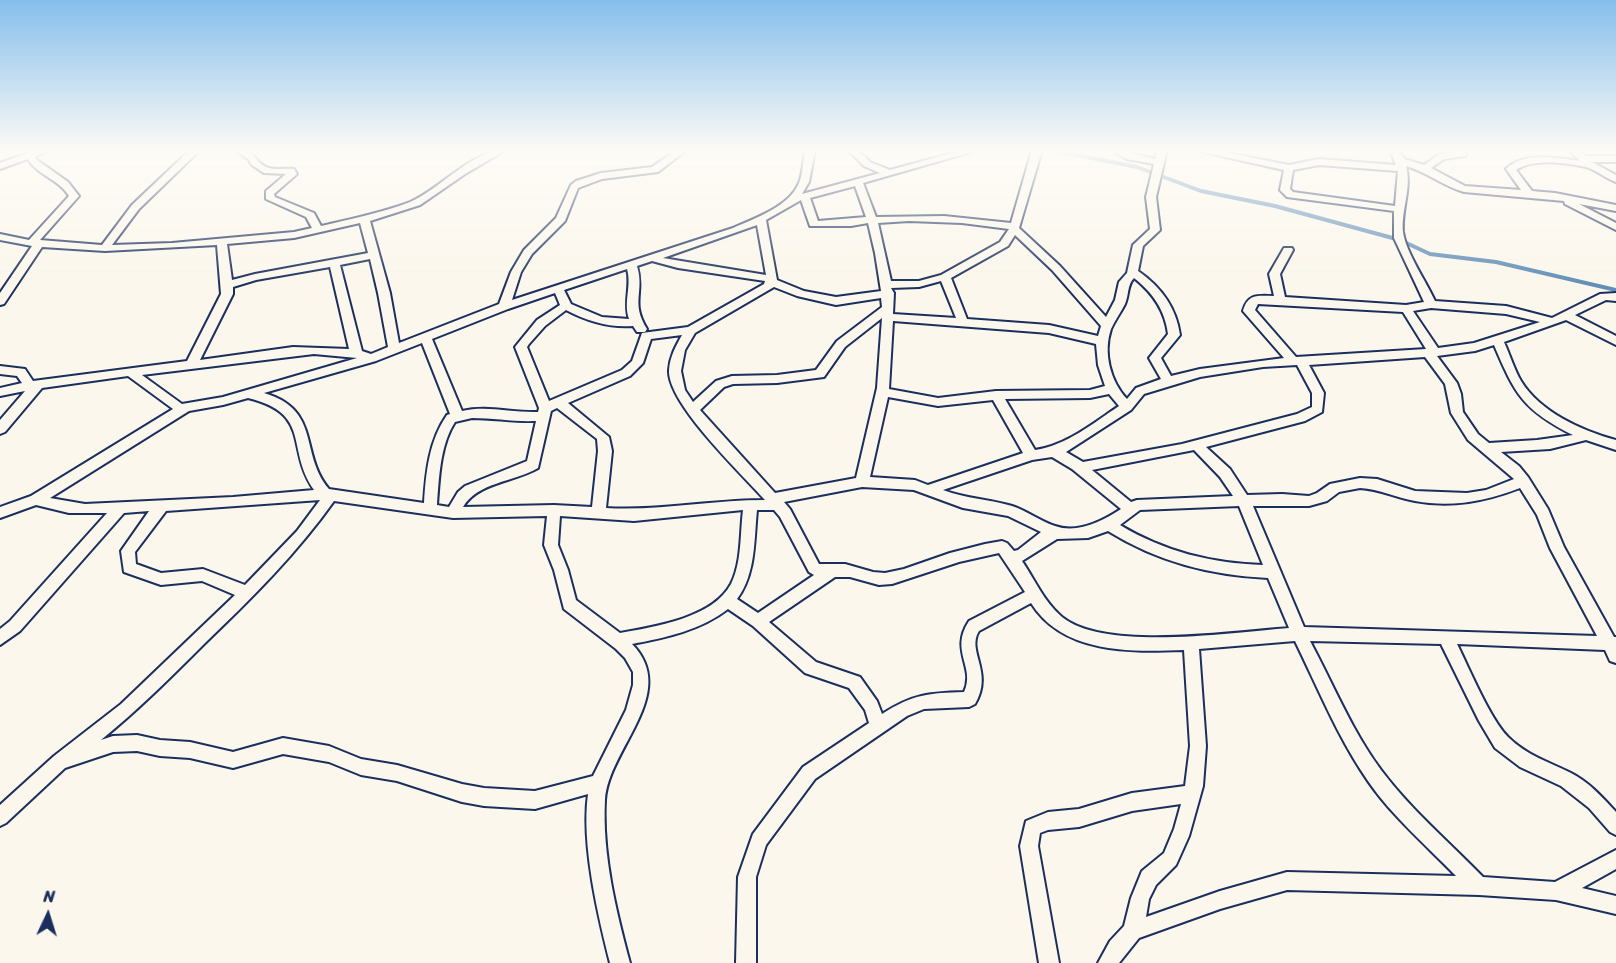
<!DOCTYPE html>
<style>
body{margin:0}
#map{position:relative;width:1616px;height:963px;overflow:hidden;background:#fbf7ec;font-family:Sriracha,sans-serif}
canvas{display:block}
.north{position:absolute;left:18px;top:885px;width:60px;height:60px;-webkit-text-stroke:4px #fbf7ec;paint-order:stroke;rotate:4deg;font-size:16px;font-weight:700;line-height:24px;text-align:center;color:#1b2f5e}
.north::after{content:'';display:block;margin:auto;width:21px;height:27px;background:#1b2f5e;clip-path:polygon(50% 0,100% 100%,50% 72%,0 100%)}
</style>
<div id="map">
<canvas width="1616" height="963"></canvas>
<div class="north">N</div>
</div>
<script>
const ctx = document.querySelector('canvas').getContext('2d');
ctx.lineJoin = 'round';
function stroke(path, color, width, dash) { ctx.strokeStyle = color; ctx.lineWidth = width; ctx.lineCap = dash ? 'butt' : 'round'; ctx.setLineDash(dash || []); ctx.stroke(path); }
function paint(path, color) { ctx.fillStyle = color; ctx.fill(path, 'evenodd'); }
stroke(new Path2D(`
 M1051 150 1137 167 1201 191 1275 206 1400 240 1430 254 1496 262 1616 290`), '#628eb7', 4);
const street = new Path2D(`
 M36 150H49L35 157 37 160 68 182 79 196 40 240 102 245 132 205 190 150H200L139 209 112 245 172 243 294 232 312 228 306 217 266 199V191L286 174 264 173 252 165 248 159 235 150C260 150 252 163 269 168 276 170 286 168 294 169L297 174 274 194 275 197 314 213 321 226C351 219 381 213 410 202 441 189 471 150 506 150L465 174 420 205 370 221 390 293 399 343 499 304 511 272 524 250 556 218 571 185 576 181 601 173 652 167 677 150H687L658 172 602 179 578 188 565 221 532 254 521 272 512 300 733 228C755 218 789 207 799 183 803 173 803 161 805 150H815L809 182 802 194 880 173 864 166 848 150H858L870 162 890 170 963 150H978L863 183 876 217 944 216 1011 223 1032 150H1042L1019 228 1060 266 1106 317 1115 300 1119 282 1127 273 1133 245 1150 229 1146 197 1154 164 1127 159 1111 150C1126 150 1140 156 1155 159L1157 150H1167L1156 197 1160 230 1143 246 1138 271C1161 287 1176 307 1180 335L1161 358 1171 376 1200 369 1284 358 1243 311C1248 293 1258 296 1274 296L1269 274 1284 248H1292L1293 250 1280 274 1285 297 1406 305 1424 302 1394 238V211L1287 197 1280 190 1284 170 1194 150H1213L1289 165 1319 159 1396 165 1390 150H1399L1404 159 1424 165 1438 155 1468 150 1465 156 1444 159 1431 168 1465 186 1521 190 1506 169C1524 151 1557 158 1580 161L1569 150H1579L1586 156H1616V162H1592L1616 175V182C1606 179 1597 170 1586 167 1567 163 1533 158 1516 170L1532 191 1555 193 1616 205V211L1579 204 1616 223V230L1565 204 1564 201 1464 192C1443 186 1427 172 1406 166 1412 188 1401 210 1403 232 1406 253 1426 281 1435 301L1506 306 1552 318 1600 294 1616 293V301L1606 300 1575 315 1616 336V345L1566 320 1504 342C1510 355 1514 369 1521 381 1540 412 1582 431 1616 440V450L1586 440 1550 449 1501 452 1519 466 1528 477 1548 509 1564 547 1614 637H1616V663L1610 661 1605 650 1457 644C1469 668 1490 719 1508 737 1526 755 1549 762 1571 773 1589 782 1603 798 1616 812V835L1610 832 1589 808 1561 786 1520 767 1495 748 1479 721 1441 644 1310 641C1333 684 1352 731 1381 770 1410 809 1449 842 1483 877L1555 882 1616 850V869L1582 888 1616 896V914L1556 900 1479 895 1287 890 1220 909 1139 938 1119 963H1098L1110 941 1124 926 1131 898 1142 871 1164 853 1174 829 1181 804 1132 811 1079 827 1048 830 1040 833 1038 846 1059 963H1039L1020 846 1026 821 1048 812 1079 809 1132 793 1185 786 1190 746 1184 650C1130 652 1063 654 1031 603L979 631C966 651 994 672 975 704L969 707 924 709 907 716 815 779 766 845 756 877V963H736L738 877 753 834 803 767 869 723 865 710 849 688 805 673 753 626 728 609C701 630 665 638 632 644 680 693 608 749 605 800 602 854 616 911 630 963H610C598 916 581 843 588 794L535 809 484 806 462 802 397 781 361 775 329 762 283 754 233 768 190 758 160 756 137 751 113 752 65 768 6 823 0 826V805L54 756 121 704 235 595 202 581 161 585 124 572 121 551 149 511 124 513 20 631 0 645V629L10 621 107 513H69L36 505 0 518V507L31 496 173 409 128 376 42 388 5 432 0 434V420L25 391 0 396V388L22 383 17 376 0 374V366L25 369 33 381 187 361 221 294 217 245 105 251 42 247 4 304 0 305V293L32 246 0 240V234L29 240 69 196C59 179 38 176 28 159L0 169V163ZM1319 165 1398 171 1395 206 1293 192 1290 189 1293 170ZM855 186 866 217 818 221 810 198ZM801 200 810 226H851L868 223 875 253 881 291 836 297 804 291 777 280 766 220ZM909 221 962 223 1009 229 1000 242 941 275 919 281H891L878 223ZM360 223 368 253 255 274 232 280 227 244 294 238ZM757 225 766 275 663 258ZM1015 235 1052 270 1101 326 1098 336 1049 325 967 319 951 278 1008 246ZM370 259 378 293 388 347 371 354 362 351 340 265ZM652 261 678 268 765 281 764 284 688 327 642 333 632 361 622 370 549 401 527 347 529 344 545 326 566 310C587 321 609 328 633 326L637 332H645L647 329C630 302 645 292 637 266ZM330 267 349 349 293 347 200 360 233 294V287L256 280ZM627 269C632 286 623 302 629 319L602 317 571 304 564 290ZM1134 278C1153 293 1165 310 1168 334L1149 358 1161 379 1136 388 1127 399C1110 381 1103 352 1111 329 1115 320 1121 312 1125 304 1129 295 1127 285 1134 278ZM941 281 956 318 893 314 894 293 891 288 919 287ZM774 287 797 296 836 305 881 298 882 307 837 341 816 370 777 375 732 376 716 381 693 402 685 390 681 371 685 350 695 333ZM555 293 560 305 537 320 515 347 539 408 538 412C512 413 487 405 462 411L432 339 508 309ZM1258 304 1403 312 1426 349 1296 357 1255 310ZM1431 308 1506 314 1540 322 1474 343 1438 348 1413 311ZM882 318 877 388 856 478 775 493 700 410 724 387 733 384 777 383 824 377 845 347ZM893 321 1049 333 1096 344 1098 365 1105 386 1090 390 996 391 938 398 889 389ZM682 335C676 346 670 356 669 370 667 403 741 473 765 500 711 500 659 511 606 508L612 451 609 437 568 403 630 376 643 363 651 339ZM422 343 450 414 447 415C429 441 426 472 424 503L329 489C299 454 322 410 264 393L376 361ZM1494 345C1515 394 1523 410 1573 435L1537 440 1489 443 1478 434 1463 412 1461 394 1457 383 1437 356 1475 351ZM314 354 357 358 223 397 182 404 142 375ZM1425 357 1445 384 1451 413 1468 440 1514 479 1486 490 1467 493 1415 491 1377 479 1360 478 1330 484 1317 493 1309 496 1282 494 1247 495 1230 469 1206 447 1305 421 1322 412 1324 393 1309 365ZM1297 365 1312 393V407L1297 414 1182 444 1083 462 1066 452 1131 410 1144 394 1200 377 1263 367ZM1109 394 1119 406C1092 424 1067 445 1035 450L1005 399 1090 398ZM888 397 938 406 993 400 1023 453 928 485 915 480 870 477ZM248 398C313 414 285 448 314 490L233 497 85 504 50 498 189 411 223 405ZM557 408 597 439 598 451 592 507 554 505 463 507C478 482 514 482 538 468L551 411ZM472 418C494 418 514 422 536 421L527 461 465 486 458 492 449 507 437 505C439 478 440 445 455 422ZM1194 450 1220 477 1233 496 1137 500 1131 502 1092 470ZM1052 457 1072 469 1121 509C1103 521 1077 534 1055 526 1040 521 1027 511 1012 506 989 499 967 499 943 490L1032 460ZM862 487 914 490 963 508 1008 516 1041 532 1018 550 1014 551 1007 543 1002 541 985 544 950 553 904 569 885 573 873 572 845 564H819L790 509 784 502ZM1360 488C1380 489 1396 498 1415 501 1452 508 1486 501 1520 488L1537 515 1550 548 1597 636 1304 627 1253 506H1309L1327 501 1339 492ZM320 500 297 531 245 585 203 569 161 573 136 564 135 552 166 511ZM334 501 453 518 547 516 544 545 554 570 564 609 616 649 625 658 633 672V685L626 710 593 776 535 791 484 788 462 784 397 765 361 759 329 746 283 738 233 752 190 742 160 740 137 735 113 736 101 740C138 710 171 677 205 643 252 598 297 553 334 501ZM1239 506 1263 565C1211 563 1165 552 1120 525L1140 510ZM743 510C740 534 742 562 731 584 713 618 654 627 620 633L576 600 568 570 558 545 560 516 634 521ZM757 510H774L780 517 809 572 814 575 758 613 737 599C756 574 754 539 757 510ZM1108 531C1158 562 1210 575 1268 578L1289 628C1234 632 1105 652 1062 617 1044 602 1035 580 1022 561L1057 539 1088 538ZM999 553 1025 592 969 621C949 651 976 667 964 692 929 693 913 694 882 714L877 701 860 677 816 662 769 622 835 577H850L879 585 892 584 959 562ZM1295 641C1318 688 1338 738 1368 781 1392 816 1427 846 1456 876L1287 872 1220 891 1146 917 1149 899 1156 885 1176 865 1189 836 1203 786 1206 746 1199 649Z`);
stroke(street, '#1b2f5e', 4);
paint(street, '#fbf7ec');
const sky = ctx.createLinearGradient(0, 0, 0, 285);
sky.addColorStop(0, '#85beec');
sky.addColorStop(0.53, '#fdfbf6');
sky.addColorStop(1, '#fdfbf600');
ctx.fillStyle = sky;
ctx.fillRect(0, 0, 1616, 285);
</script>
